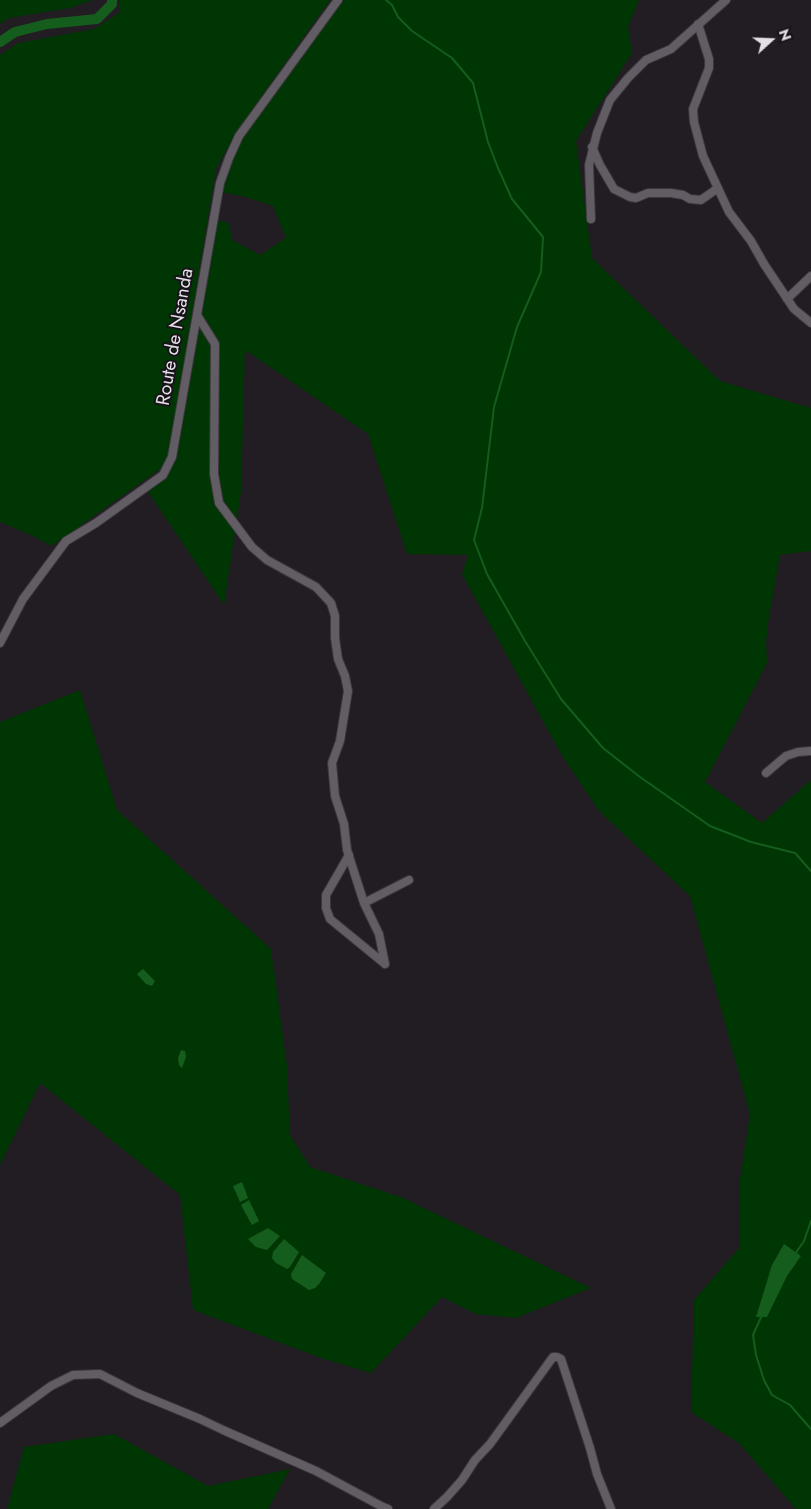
<!DOCTYPE html>
<style>
body{margin:0}
#map{position:relative;width:811px;height:1509px;overflow:hidden;background:#221c23;font-family:Jost,sans-serif}
canvas{display:block}
.north{position:absolute;left:746px;top:15px;width:50px;height:50px;-webkit-text-stroke:4px #18131a;paint-order:stroke;rotate:70deg;font-size:14px;font-weight:700;line-height:20px;text-align:center;color:#e4e0e5}
.north::after{content:'';display:block;margin:auto;width:18px;height:22px;background:#e4e0e5;clip-path:polygon(50% 0,100% 100%,50% 72%,0 100%)}
</style>
<div id="map">
<canvas width="811" height="1509"></canvas>
<div class="north">N</div>
</div>
<script>
const g = document.querySelector('canvas').getContext('2d');
g.lineJoin = 'round';
function fillPath(path, color) { g.fillStyle = color; g.fill(path, 'evenodd'); }
const toPath = rows => new Path2D(rows.map(r => 'M' + r).join(''));
function stroke(path, color, width, dash) { g.strokeStyle = color; g.lineWidth = width; g.lineCap = dash ? 'butt' : 'round'; g.setLineDash(dash || []); g.stroke(path); }
function write(font, color, halo, rows, align = 'center') {
  g.font = font + ' Jost,sans-serif'; g.lineWidth = 4; g.setLineDash([]); g.textBaseline = 'middle'; g.strokeStyle = halo; g.fillStyle = color; for (const [text, x, y, turn = 0] of rows) {
    g.save(); g.translate(x, y); g.rotate((+turn || 0) * Math.PI / 180); g.textAlign = isNaN(turn) ? turn : align; if (halo) g.strokeText(text, 0, 0); g.fillText(text, 0, 0); g.restore();
  }
}
const green = toPath([
 [0,0,93,0,70,8,9,18,0,24],
 [120,0,330,0,236,132,216,169,167,464,52,546,31,535,0,522,0,55,18,43,94,29,119,13],
 [340,0,639,0,628,26,632,53,576,141,592,258,720,381,811,408,811,551,780,555,769,617,766,642,767,663,705,782,762,823,811,780,811,1509,796,1509,739,1443,691,1412,694,1300,740,1247,740,1179,750,1114,690,896,599,811,561,754,462,574,468,555,407,554,368,434,245,350,241,492,224,605,146,489,176,457,215,220,229,223,232,240,260,255,286,238,273,206,246,197,221,192,240,137,280,87],
 [80,690,117,810,271,949,287,1066,290,1135,310,1167,403,1198,591,1288,516,1318,476,1314,442,1297,371,1373,321,1358,193,1310,180,1195,40,1083,0,1165,0,722],
 [114,1434,208,1486,290,1469,268,1509,7,1509,24,1447]
]);
const water = toPath([
 [143,969,155,981,152,986,146,984,137,974],
 [181,1050,185,1051,186,1057,182,1068,179,1065,178,1058],
 [242,1182,248,1198,240,1202,233,1186],
 [249,1200,259,1221,252,1225,241,1205],
 [268,1228,280,1236,267,1250,256,1247,248,1239],
 [284,1239,299,1252,290,1267,287,1269,276,1263,272,1258,273,1252],
 [784,1244,801,1256,787,1276,767,1317,756,1317,772,1265],
 [302,1255,326,1273,319,1284,315,1288,309,1290,292,1279,291,1274]
]);
const stream = toPath([
 [386,0,392,5,398,17,412,31,452,58,473,83,488,142,498,168,512,199,543,237,541,272,517,327,494,407,482,508,474,540,487,574,525,641,561,699,603,748,640,777,710,826,751,842,795,853,811,871],
 [795,1254,804,1241,811,1221],
 [762,1315,753,1335,756,1355,764,1380,772,1395,790,1405,811,1429]
]);
const river = toPath([
 [0,42,15,32,47,24,97,19,112,4,112,0]
]);
const minor = toPath([
 [698,24,709,59,709,68,693,109,694,122,703,156,729,212,751,241,764,264,794,309,811,323],
 [592,147,600,165,614,189,630,197,636,198,648,193,671,193,683,195,690,199,701,200,718,188],
 [591,219,589,165,597,133,610,100,628,78,646,60,671,49,726,0],
 [787,299,811,276],
 [197,315,215,344,214,474,219,503,252,547,267,560,316,587,331,603,335,616,335,638,338,659,345,676,348,691,340,741,332,763,335,796,344,824,347,850,364,903,379,934,385,964],
 [0,643,23,599,66,541,96,523,163,475,172,457,220,183,229,158,239,136,338,0],
 [766,773,786,756,798,752,811,751],
 [349,855,326,895,326,908,330,919,385,964],
 [364,903,409,880],
 [0,1423,51,1386,73,1375,100,1374,137,1393,200,1419,223,1430,316,1471,381,1506,388,1509],
 [434,1509,447,1497,462,1480,475,1460,490,1444,553,1357,557,1357,561,1359,590,1448,597,1474,611,1509]
]);
const streetNames = [
 ["Route de Nsanda",176,337,-80]
];
fillPath(green, '#003604');
fillPath(water, '#155d1c');
stroke(stream, '#155d1c', 2);
stroke(river, '#155d1c', 10);
stroke(minor, '#3b373c', 10);
stroke(minor, '#625c64', 8);
write('19px', '#e4e0e5', '#18131a', streetNames);
</script>
